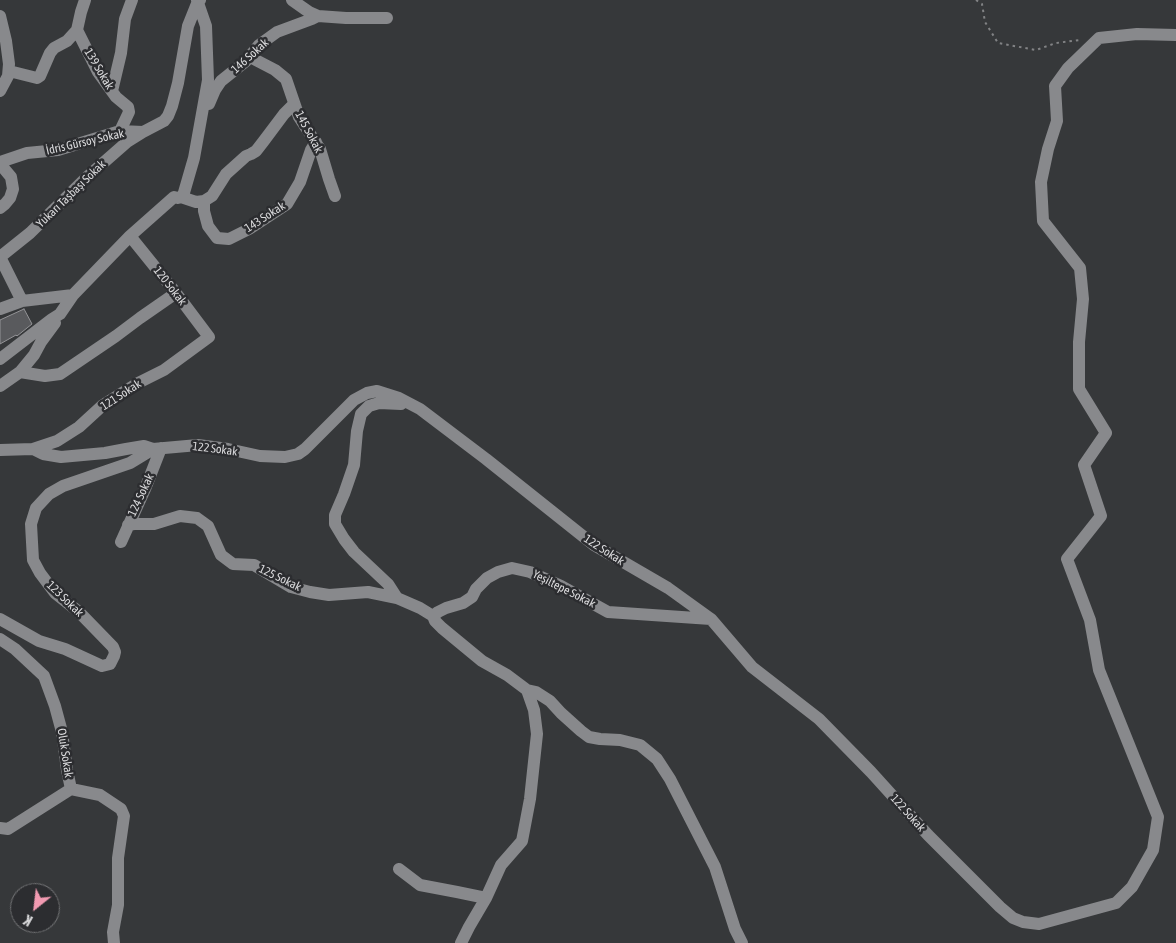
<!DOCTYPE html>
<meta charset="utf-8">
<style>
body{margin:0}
#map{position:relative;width:1176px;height:943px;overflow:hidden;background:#36383a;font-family:"Asap Condensed",sans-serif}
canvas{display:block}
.north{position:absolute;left:10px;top:883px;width:50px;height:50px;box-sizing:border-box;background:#2c2d30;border:1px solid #727375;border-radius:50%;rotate:209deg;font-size:14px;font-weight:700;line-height:20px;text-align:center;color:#dbdbdd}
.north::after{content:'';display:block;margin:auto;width:18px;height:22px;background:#f19ab1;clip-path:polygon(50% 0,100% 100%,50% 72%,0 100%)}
</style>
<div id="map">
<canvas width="1176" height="943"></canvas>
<div class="north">K</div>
</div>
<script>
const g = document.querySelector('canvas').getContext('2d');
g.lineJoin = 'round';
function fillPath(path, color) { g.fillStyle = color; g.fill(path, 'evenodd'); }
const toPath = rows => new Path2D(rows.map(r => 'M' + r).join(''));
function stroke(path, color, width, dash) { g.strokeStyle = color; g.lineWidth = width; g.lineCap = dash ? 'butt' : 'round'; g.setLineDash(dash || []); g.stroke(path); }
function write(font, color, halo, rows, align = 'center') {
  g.font = font + ' "Asap Condensed",sans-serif'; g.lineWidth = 5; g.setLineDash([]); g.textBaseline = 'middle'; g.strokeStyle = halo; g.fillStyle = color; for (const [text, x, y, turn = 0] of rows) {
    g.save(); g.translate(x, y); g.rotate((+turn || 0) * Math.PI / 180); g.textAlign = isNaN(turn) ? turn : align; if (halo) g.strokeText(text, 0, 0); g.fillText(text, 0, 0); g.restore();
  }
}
const building = toPath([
 [24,309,32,324,17,336,16,335,0,344,0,320,24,309]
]);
const path = toPath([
 [976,0,982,4,985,22,998,43,1036,50,1056,43,1080,40]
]);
const minor = toPath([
 [292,0,309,12,318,16],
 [0,16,6,41,9,64,8,76,0,91],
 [77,30,98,72,116,97,128,107,129,112,120,131],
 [250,57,275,70,286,79,299,117,320,149,329,179,335,196],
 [9,71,37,78,40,76,50,53,54,48,67,41,77,30,81,12,85,0],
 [112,91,121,53,125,19,132,0],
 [209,104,215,90,221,81,246,61,259,45,277,32,312,19,318,16,346,18,387,18],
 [0,162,27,153,58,150,120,131,143,132,164,121,168,116,172,106,178,83,188,26,198,1,200,0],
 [0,164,11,177,13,189,10,198,5,204,0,208],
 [181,197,196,202,204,201,212,196,226,174,246,156,251,154,256,151,263,142,284,114,294,104],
 [204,201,204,211,208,226,217,238,229,239,249,229,287,204,300,182,311,150,316,142],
 [0,257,30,233,86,178,127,142,143,132],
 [0,257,22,301],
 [0,309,22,301,73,295],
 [0,359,52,319,60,314,73,295,130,236,174,197,178,198,183,196,194,158,208,80,206,26,197,0],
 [20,372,45,376,60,374,116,336,140,318,176,293],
 [0,386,20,372,34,355,41,342,55,323],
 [33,449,57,441,79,427,103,405,138,383,164,370,209,337,176,293,130,236],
 [0,450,33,449,43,454,61,457,105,453,126,449,144,446,153,449,198,445,228,449,260,456,285,457,298,454,305,449,354,400,367,393,377,391,399,398,420,409,486,459,594,545,668,588,711,619,752,667,819,719,871,772,928,835,1000,907,1013,918,1023,922,1039,924,1116,903,1132,887,1153,850,1158,817,1099,670,1090,620,1067,559,1101,516,1084,465,1106,433,1079,389,1079,342,1083,299,1080,268,1043,221,1041,182,1048,149,1057,121,1055,86,1068,68,1099,38,1137,34,1176,35],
 [128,525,134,524,154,524,180,516,197,518,208,526,221,555,233,564,254,565,291,587,310,592,329,595,368,592,397,598,420,608,433,616],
 [121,542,145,489,161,448],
 [397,598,388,584,354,552,344,539,335,524,335,515,344,494,354,465,357,431,361,414,369,406,379,403,401,404],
 [433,616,435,621,442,628,482,661,507,675,527,690,536,692,550,701,561,713,581,731,589,737,600,739,620,740,640,745,657,759,670,779,715,867,735,929,742,943],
 [433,616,438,612,446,608,463,603,472,597,476,589,487,578,498,572,512,568,530,572,561,586,608,612,711,619],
 [0,619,39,641,65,649,102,666,110,664,114,656,115,652,113,647,79,612,55,593,40,573,33,560,31,524,36,508,49,494,63,486,130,463,153,449],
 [0,639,15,649,44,676,55,706,62,732,67,770,71,789,100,795,121,809,124,816,118,858,118,905,113,932,114,943],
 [0,828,8,829,71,789],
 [399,869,420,885,457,892,486,898],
 [461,943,469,927,486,898,501,865,522,841,530,799,537,734,534,710,527,690]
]);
const streetNames = [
 ["146 Sokak",250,56,-42],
 ["139 Sokak",99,69,59],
 ["145 Sokak",309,132,62],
 ["İdris Gürsoy Sokak",85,142,-13],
 ["Yukarı Taşbaşı Sokak",71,194,-44],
 ["143 Sokak",265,217,-33],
 ["120 Sokak",170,286,52],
 ["121 Sokak",121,395,-33],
 ["122 Sokak",215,449,7],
 ["124 Sokak",141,495,-65],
 ["122 Sokak",604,550,33],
 ["125 Sokak",280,578,26],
 ["Yeşiltepe Sokak",564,589,27],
 ["123 Sokak",65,599,44],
 ["Oluk Sokak",65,753,81],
 ["122 Sokak",908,813,48]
];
fillPath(building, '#595a5d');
stroke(building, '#949497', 1);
stroke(path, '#828385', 2, [2.5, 4]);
stroke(minor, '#88898c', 12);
write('12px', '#dbdbdd', '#2c2d30', streetNames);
</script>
